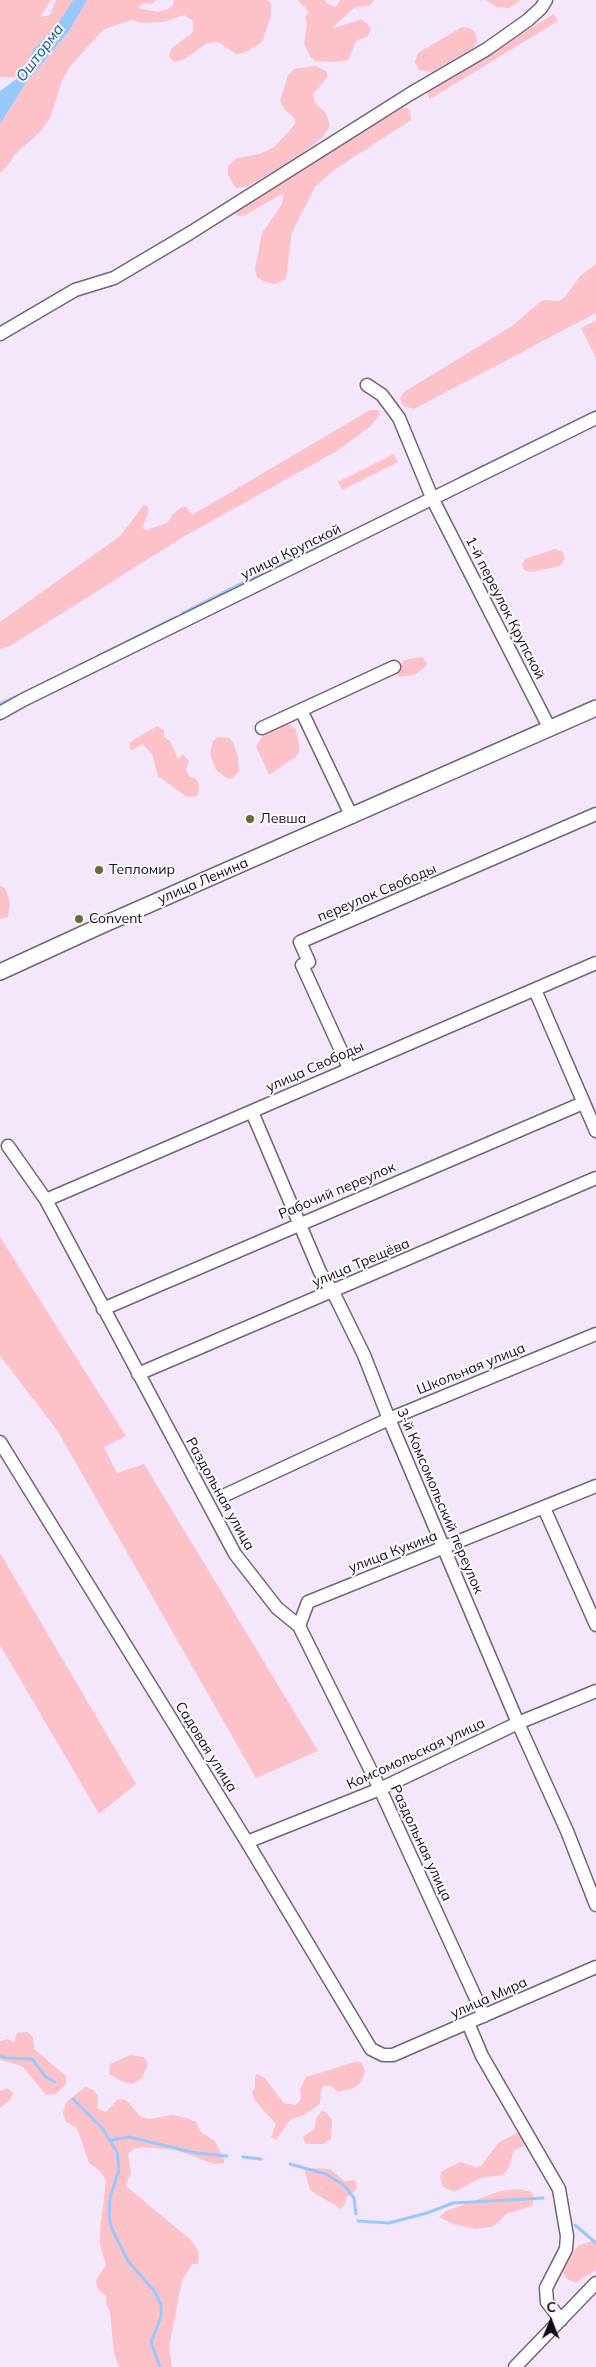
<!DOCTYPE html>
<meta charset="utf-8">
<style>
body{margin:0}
#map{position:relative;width:596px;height:2367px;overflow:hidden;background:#f4e7fc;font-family:Mulish,sans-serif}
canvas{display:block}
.north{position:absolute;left:526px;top:2297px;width:50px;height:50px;-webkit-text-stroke:4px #fbf8fe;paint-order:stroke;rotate:1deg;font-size:14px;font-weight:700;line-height:20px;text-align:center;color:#130e17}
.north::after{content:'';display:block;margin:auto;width:18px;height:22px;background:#130e17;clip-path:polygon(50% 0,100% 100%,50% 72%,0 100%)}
</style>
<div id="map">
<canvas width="596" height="2367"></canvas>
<div class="north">С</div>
</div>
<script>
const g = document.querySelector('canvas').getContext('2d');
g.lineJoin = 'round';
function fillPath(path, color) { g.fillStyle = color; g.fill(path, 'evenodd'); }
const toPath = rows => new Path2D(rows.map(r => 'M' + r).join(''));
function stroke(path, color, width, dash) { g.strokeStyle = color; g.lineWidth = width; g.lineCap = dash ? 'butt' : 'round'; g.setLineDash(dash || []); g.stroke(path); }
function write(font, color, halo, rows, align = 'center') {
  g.font = font + ' Mulish,sans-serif'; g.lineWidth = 4; g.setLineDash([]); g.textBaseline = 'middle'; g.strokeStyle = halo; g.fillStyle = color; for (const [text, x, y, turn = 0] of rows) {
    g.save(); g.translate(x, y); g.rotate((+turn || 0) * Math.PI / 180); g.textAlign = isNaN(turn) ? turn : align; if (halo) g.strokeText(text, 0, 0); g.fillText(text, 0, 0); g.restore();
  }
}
const green = toPath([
 [0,0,51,0,40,17,50,15,56,0,73,0,55,28,32,51,29,63,19,77,0,77],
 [87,0,157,0,151,4,143,3,138,8,158,12,168,9,173,5,174,0,267,0,271,3,271,16,262,42,245,53,236,54,218,42,207,43,185,59,175,62,169,57,171,49,193,32,193,21,184,15,163,22,140,23,132,20,104,29,72,64,62,80,50,118,39,133,14,155,9,164,0,173,0,124,26,83,70,30],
 [298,0,325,0,327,4,336,7,340,0,374,0,369,6,355,7,331,29,362,19,371,28,368,36,356,41,348,60,334,62,315,61,310,56,304,44,307,24,305,17,309,12],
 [486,0,521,0,509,8,497,7],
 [554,14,558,21,430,99,426,92],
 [462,27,470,28,476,34,477,41,473,48,432,72,419,70,415,62,418,53],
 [315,66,326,71,328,76,313,94,315,103,326,113,330,126,323,137,296,158,248,186,236,188,228,175,228,166,237,158,260,154,274,147,290,130,295,123,294,118,285,110,280,101,288,75,294,69],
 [402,108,407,108,410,111,411,119,408,122,334,170,315,187,292,232,286,279,275,284,265,282,257,277,255,269,262,233,282,204,284,193,245,215,238,216,235,213,237,209],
 [596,264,596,313,414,409,403,406,400,398,404,392,512,326,540,302,544,300,559,301,565,297,580,276],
 [596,320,596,358,581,328],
 [370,410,379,410,380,414,370,427,335,452,183,537,10,646,0,649,0,622,120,536,144,505,148,507,148,513,142,528,146,530,167,523,173,514,182,507,186,507,192,515],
 [394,454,398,462,342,490,338,482],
 [555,549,563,552,565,558,560,566,532,572,524,570,522,565,525,559],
 [422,657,427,663,424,668,414,675,399,677,397,672,404,660],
 [278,721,287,722,296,730,300,749,297,756,269,775,256,746,263,735],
 [157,726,164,730,164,737,170,741,178,759,183,754,189,762,186,770,189,776,196,779,199,784,198,796,187,797,158,776,152,754,142,744,133,750,130,749,130,742],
 [218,737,229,738,233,742,238,756,239,771,233,778,228,779,216,770,210,754,213,741],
 [0,886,5,888,10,902,8,917,0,919],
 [0,1237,126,1436,104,1447,117,1473,144,1464,318,1751,256,1778,57,1430,0,1356],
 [0,1553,136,1784,99,1814,0,1645],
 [27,2032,33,2037,34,2049,66,2076,66,2084,56,2094,46,2095,22,2066,0,2060,0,2041,8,2039,14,2042,17,2033],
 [130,2055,144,2057,148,2064,142,2078,133,2084,123,2082,109,2074,110,2064],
 [358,2061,363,2065,365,2072,361,2082,354,2088,338,2092,331,2086,323,2086,321,2090,320,2104,304,2115,290,2120,276,2140,271,2137,276,2124,255,2101,252,2092,255,2087,255,2076,257,2074,265,2078,284,2103,296,2105,301,2099,300,2089,306,2077],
 [85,2087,94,2090,98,2096,97,2108,106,2112,118,2099,126,2100,141,2117,149,2119,172,2115,187,2118,196,2122,201,2132,215,2141,224,2159,224,2163,214,2164,176,2150,142,2147,133,2149,128,2154,131,2172,126,2186,191,2240,199,2252,198,2264,192,2264,182,2281,169,2347,172,2367,119,2367,114,2353,110,2312,106,2303,107,2297,98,2289,96,2283,97,2278,106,2265,100,2245,100,2231,106,2180,99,2170,89,2163,77,2128,66,2122,63,2113,66,2102],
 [7,2088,13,2092,11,2099,0,2108,0,2091],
 [322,2111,326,2112,332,2120,331,2139,323,2144,305,2144,303,2137,314,2129,317,2117],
 [517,2133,522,2135,525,2143,522,2147,514,2150,509,2167,503,2175,481,2178,454,2192,442,2186,440,2176,442,2171,460,2162,475,2167,481,2166,499,2142],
 [308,2168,330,2169,344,2181,355,2180,357,2189,347,2197,344,2206,341,2209,310,2190,305,2172],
 [519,2189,531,2192,534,2198,532,2206,506,2214,499,2222,491,2227,475,2229,453,2224,439,2217,446,2211,500,2191],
 [596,2240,596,2270,575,2283,567,2279,563,2272,564,2263,579,2245]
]);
const water = toPath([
 [73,0,87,0,70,30,26,83,0,124,0,91,19,77,29,63,32,51,55,28]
]);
const stream = toPath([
 [461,477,596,411],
 [271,569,345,534],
 [183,613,262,573],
 [98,656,176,617],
 [77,667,92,659],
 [0,704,15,697],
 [0,2056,7,2058,32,2059,46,2077,55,2082],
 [73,2099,102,2128,117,2152,119,2169,110,2198,109,2217,112,2229,128,2261,155,2292,161,2305,161,2317,151,2342,160,2367],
 [111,2140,129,2137,196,2153,227,2156],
 [243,2157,261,2159],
 [290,2164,326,2174,344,2185,354,2198,356,2214],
 [358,2221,389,2223,427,2213,453,2203,543,2198],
 [575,2225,596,2243]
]);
const minor = toPath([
 [0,334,75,290,114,278,190,233,410,94,487,49,528,20,541,8,546,0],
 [367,385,382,395,399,418,433,500,550,729],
 [0,713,23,700,596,418],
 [262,728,301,710],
 [352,817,301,710,394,667],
 [535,990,596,1131],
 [349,1068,302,965,309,962,300,942,596,814],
 [252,1112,320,1272,333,1292,364,1355,389,1419,518,1723,567,1831,596,1905],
 [8,1146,46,1200,235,1554,277,1608,299,1626,380,1789,484,2016],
 [46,1200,596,963],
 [103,1309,583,1103],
 [138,1374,596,1178],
 [0,1442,247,1842,371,2049,383,2055,393,2055,596,1967],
 [223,1496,389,1419,596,1334],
 [544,1508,596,1625],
 [299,1626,308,1602,596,1486],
 [247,1842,380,1789,518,1723,596,1691],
 [468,2023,482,2056,559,2189,567,2236,566,2249,546,2288,547,2302,561,2320],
 [515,2367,596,2283]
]);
const tertiary = toPath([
 [0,972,98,927,596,708]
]);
const markers = [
 [250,819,5,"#6f6734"],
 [99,870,5,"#6f6734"],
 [79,919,5,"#6f6734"]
];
const streetNames = [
 ["улица Крупской",291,552,-26],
 ["1-й переулок Крупской",505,608,63],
 ["улица Ленина",203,881,-23],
 ["переулок Свободы",377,893,-23],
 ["улица Свободы",315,1067,-24],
 ["Рабочий переулок",337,1191,-23],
 ["улица Трещёва",361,1263,-23],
 ["Школьная улица",471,1369,-22],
 ["Раздольная улица",220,1494,61],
 ["3-й Комсомольский переулок",440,1501,67],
 ["улица Кукина",393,1552,-21],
 ["Садовая улица",206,1747,58],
 ["Комсомольская улица",416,1754,-25],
 ["Раздольная улица",421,1843,65],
 ["улица Мира",489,1998,-24]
];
const poiNames = [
 ["Левша",260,819],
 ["Тепломир",109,870],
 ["Convent",89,919]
];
const waterNames = [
 ["Ошторма",40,53,-53]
];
fillPath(green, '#fdc2c8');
fillPath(water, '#98c8fe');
stroke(stream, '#98c8fe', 3);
stroke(minor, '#72647c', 15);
stroke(tertiary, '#72647c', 18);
stroke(minor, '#fff', 12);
stroke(tertiary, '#fff', 15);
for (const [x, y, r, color] of markers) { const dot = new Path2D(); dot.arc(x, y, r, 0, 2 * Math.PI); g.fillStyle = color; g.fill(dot); stroke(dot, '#fbf8fe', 2); }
write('14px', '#130e17', '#fbf8fe', streetNames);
write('14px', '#130e17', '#fbf8fe', poiNames, 'left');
write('italic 15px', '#125594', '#fbf8fe', waterNames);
</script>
